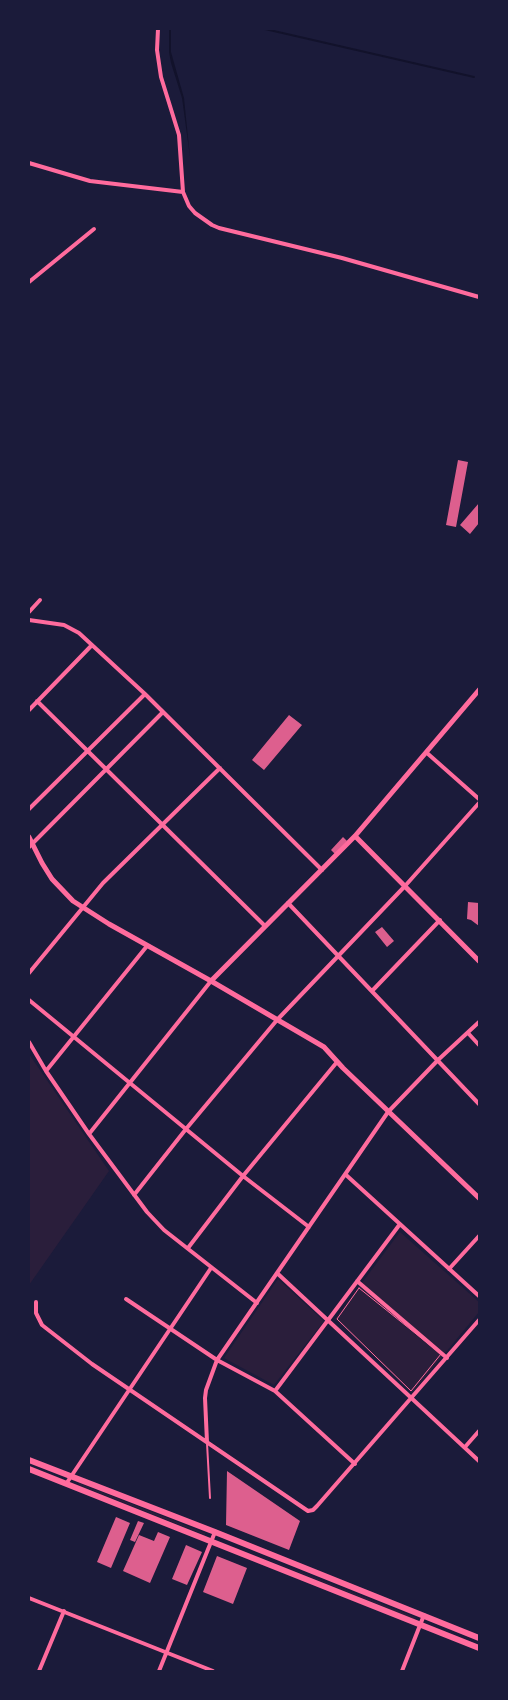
<!DOCTYPE html>
<style>
body{margin:0}
#map{position:relative;width:508px;height:1700px;overflow:hidden;background:#1b1b3a;font-family:"Crimson Pro",serif}
canvas{display:block}
.frame{position:absolute;inset:0;border:30px solid #1b1b3a;pointer-events:none}
</style>
<div id="map">
<canvas width="508" height="1700"></canvas>
<div class="frame"></div>
</div>
<script>
const g = document.querySelector('canvas').getContext('2d');
g.lineJoin = 'round';
function fillPath(path, color) { g.fillStyle = color; g.fill(path, 'evenodd'); }
const toPath = rows => new Path2D(rows.map(r => 'M' + r).join(''));
function stroke(path, color, width, dash) { g.strokeStyle = color; g.lineWidth = width; g.lineCap = dash ? 'butt' : 'round'; g.setLineDash(dash || []); g.stroke(path); }
const green = toPath([
 [29,1054,109,1171,29,1285],
 [400,1232,479,1302,479,1312,412,1393,335,1319],
 [278,1279,324,1321,274,1385,224,1358],
 [79,1483,205,1533,205,1535,79,1485],
 [232,1545,415,1617,416,1618,414,1619]
]);
const water = toPath([
 [169,29,171,29,171,52,184,98,190,157,182,98,171,63,169,52]
]);
const stream = toPath([
 [265,29,474,77]
]);
const building = toPath([
 [458,460,468,462,456,527,446,525],
 [479,503,479,523,470,534,460,525],
 [289,715,302,725,264,770,252,760],
 [343,837,347,841,335,854,331,850],
 [468,902,479,903,479,926,471,920,467,919],
 [382,927,394,941,387,947,375,932],
 [227,1471,300,1521,289,1550,226,1525],
 [116,1517,130,1523,111,1568,97,1562],
 [138,1521,144,1523,135,1542,130,1540],
 [158,1532,170,1537,150,1583,123,1571,139,1535,154,1541],
 [186,1545,202,1552,187,1585,172,1579],
 [217,1556,247,1568,233,1604,203,1592]
]);
const path = toPath([
 [359,1288,441,1354,411,1391,337,1319,359,1288]
]);
const service = toPath([
 [207,1443,210,1498]
]);
const minor = toPath([
 [158,29,157,50,161,77,179,135,183,192,189,206,195,213,212,225,219,228,342,258,479,297],
 [29,163,90,181,183,192],
 [29,282,94,229],
 [29,612,40,600],
 [29,620,64,625,79,633,145,694,322,870],
 [37,701,265,926],
 [29,710,92,645],
 [427,753,479,799],
 [29,809,145,694],
 [29,847,163,712],
 [288,903,479,1104],
 [29,973,103,883,220,768],
 [372,991,440,920],
 [29,1000,243,1176,309,1227],
 [468,1033,479,1045],
 [29,1042,46,1071,89,1134,147,1212,164,1230,257,1303],
 [46,1071,147,946],
 [89,1134,211,981],
 [345,1174,479,1296],
 [134,1195,186,1129,277,1020,405,886,479,803],
 [188,1248,243,1176,337,1062],
 [449,1269,479,1236],
 [277,1273,479,1461],
 [357,1281,447,1358],
 [126,1299,217,1360,275,1391,355,1464],
 [36,1302,36,1313,42,1325,92,1364,308,1511,313,1510,317,1506,479,1320],
 [275,1391,400,1224],
 [207,1442,205,1398,206,1390,217,1360,388,1112,438,1060,479,1022],
 [465,1447,479,1431],
 [66,1484,211,1268],
 [29,1598,213,1671],
 [39,1671,64,1611],
 [159,1671,215,1532],
 [402,1671,424,1615]
]);
const tertiary = toPath([
 [355,836,479,961],
 [29,837,42,863,52,879,73,901,109,924,211,981,324,1047,343,1068,479,1198],
 [211,981,355,836,479,690]
]);
const primary = toPath([
 [29,1460,215,1532,479,1638],
 [29,1469,479,1648]
]);
fillPath(green, '#2a1e3b');
fillPath(water, '#12122b');
stroke(stream, '#12122b', 2);
fillPath(building, '#dd5f8e');
stroke(path, '#ff6b9d', 1);
stroke(service, '#ff6b9d', 2);
stroke(minor, '#ff6b9d', 4);
stroke(tertiary, '#ff6b9d', 5);
stroke(primary, '#ff6b9d', 6);
</script>
